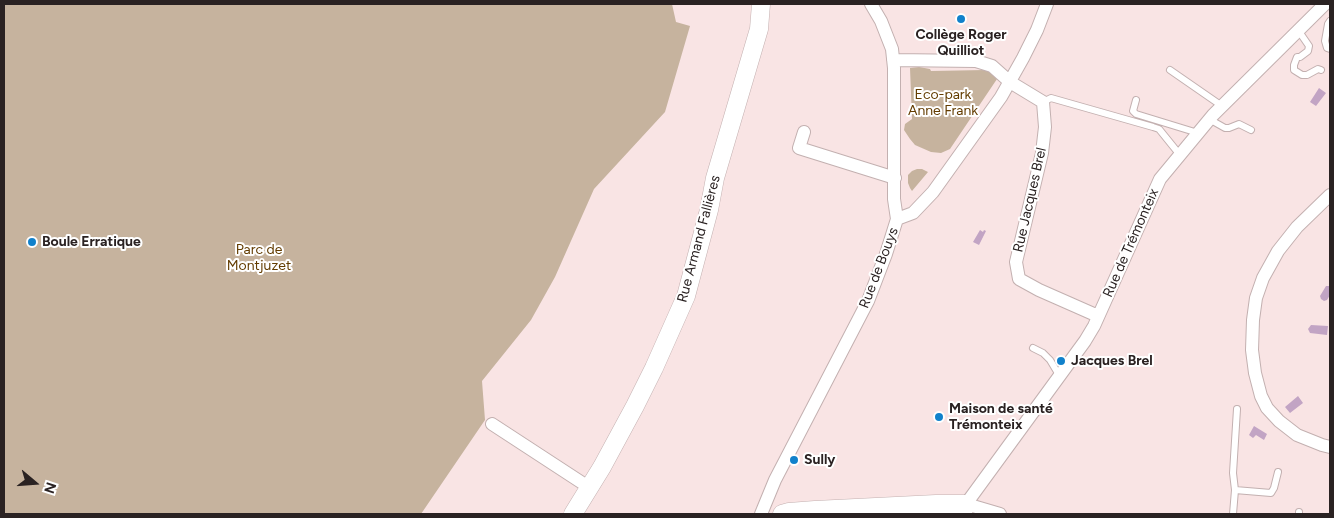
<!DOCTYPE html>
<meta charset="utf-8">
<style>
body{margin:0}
#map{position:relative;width:1334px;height:518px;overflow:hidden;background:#f9e4e4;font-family:Figtree,sans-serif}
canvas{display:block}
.frame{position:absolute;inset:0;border:5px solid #2a2222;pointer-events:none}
.north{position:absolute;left:10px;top:458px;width:50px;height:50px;-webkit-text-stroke:4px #fff;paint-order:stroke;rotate:108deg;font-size:14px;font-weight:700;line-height:20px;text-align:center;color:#2a2222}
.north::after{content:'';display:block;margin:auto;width:18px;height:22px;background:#2a2222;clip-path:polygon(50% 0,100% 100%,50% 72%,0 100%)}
</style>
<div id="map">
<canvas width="1334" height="518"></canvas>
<div class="frame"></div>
<div class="north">N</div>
</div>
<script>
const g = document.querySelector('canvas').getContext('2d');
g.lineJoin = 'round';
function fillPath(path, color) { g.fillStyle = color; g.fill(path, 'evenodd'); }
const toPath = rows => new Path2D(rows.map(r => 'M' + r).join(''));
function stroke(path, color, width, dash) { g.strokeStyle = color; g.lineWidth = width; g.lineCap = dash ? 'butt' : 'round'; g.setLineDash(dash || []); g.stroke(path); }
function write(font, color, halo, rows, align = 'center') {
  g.font = font + ' Figtree,sans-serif'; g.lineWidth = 4; g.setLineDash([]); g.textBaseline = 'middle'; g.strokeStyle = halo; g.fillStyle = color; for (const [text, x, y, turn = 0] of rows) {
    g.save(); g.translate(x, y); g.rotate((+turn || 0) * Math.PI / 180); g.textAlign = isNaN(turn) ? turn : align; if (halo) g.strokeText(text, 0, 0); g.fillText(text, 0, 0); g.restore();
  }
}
const green = toPath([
 [4,4,672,4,676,22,690,26,665,112,594,189,555,277,531,320,482,381,485,420,421,514,4,514],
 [919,67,930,69,931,71,985,70,993,74,997,79,950,149,941,153,931,152,915,145,910,139,904,130,905,124,912,119,910,68],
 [917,169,922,169,928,172,912,191,910,188,908,183,908,175,912,171]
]);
const water = toPath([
 [1319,88,1326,93,1316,106,1310,102],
 [980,230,983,232,984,230,986,231,979,245,973,242],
 [1326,286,1330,286,1330,295,1327,300,1324,301,1321,299,1320,296],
 [1311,325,1328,326,1327,335,1310,333,1308,329],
 [1298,396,1303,403,1290,413,1285,407],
 [1254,426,1267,434,1264,440,1256,435,1253,438,1249,435]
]);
const lane = toPath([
 [1330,21,1328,24,1325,41,1327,48,1330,49],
 [1298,30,1309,46,1308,51,1300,57,1297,57,1294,65,1294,70,1302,75,1307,75,1318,69,1321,70],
 [1170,70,1222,106],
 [1136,100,1133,111,1136,114,1198,133],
 [1043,102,1051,98,1153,127,1159,129,1180,155],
 [1209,119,1225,128,1229,128,1239,124,1251,130],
 [1033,348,1043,353,1050,360,1059,375],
 [1235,490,1271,493,1274,488,1278,472],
 [1299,512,1299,514],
 [1233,514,1235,490,1233,473,1237,409]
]);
const street = toPath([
 [893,60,976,61,992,66,1010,82,1043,102,1045,127,1042,153,1016,262,1019,279,1039,290,1098,316],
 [804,132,799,148,895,178],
 [1330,195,1297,227,1278,251,1263,278,1256,298,1253,320,1252,350,1255,373,1261,396,1267,408,1279,421,1297,435,1322,445,1330,447],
 [897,219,913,213,933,192,1001,97,1023,58,1037,30,1047,4],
 [492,424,590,488],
 [761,514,775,480,868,301,886,254,897,219,894,199,894,68,892,49,881,21,871,4],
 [1000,514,966,504,1085,341,1094,326,1160,179,1213,115,1325,4]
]);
const secondary = toPath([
 [573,514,602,467,635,406,654,368,686,296,709,210,715,178,759,29,761,4],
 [782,514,789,512,815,510,936,504,966,504,962,514]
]);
const markers = [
 [961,19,5,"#1181cb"],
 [32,242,5,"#1181cb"],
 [1061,361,5,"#1181cb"],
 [939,417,5,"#1181cb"],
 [794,460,5,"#1181cb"]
];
const poiNames = [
 ["Collège Roger",961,35,"center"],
 ["Quilliot",961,51,"center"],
 ["Boule Erratique",42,242],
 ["Jacques Brel",1071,361],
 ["Maison de santé",949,409],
 ["Trémonteix",949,425],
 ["Sully",804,460]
];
const parkNames = [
 ["Eco-park",943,95],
 ["Anne Frank",943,111],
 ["Parc de",259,250],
 ["Montjuzet",259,266]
];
const streetNames = [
 ["Rue Jacques Brel",1030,200,-77],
 ["Rue Armand Fallières",699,239,-75],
 ["Rue de Trémonteix",1131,243,-66],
 ["Rue de Bouys",879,268,-69]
];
fillPath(green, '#c6b39e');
fillPath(water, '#c2a4c4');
stroke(lane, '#c3b0b0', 8);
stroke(street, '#c3b0b0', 14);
stroke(secondary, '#c3b0b0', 19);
stroke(lane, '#fff', 6);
stroke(street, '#fff', 12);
stroke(secondary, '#fff', 18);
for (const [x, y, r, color] of markers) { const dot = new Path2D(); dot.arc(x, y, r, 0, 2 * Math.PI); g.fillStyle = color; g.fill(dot); stroke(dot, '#fff', 2); }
write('bold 14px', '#2a2222', '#fff', poiNames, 'left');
write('14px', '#633c00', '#fff', parkNames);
write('14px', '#2a2222', '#fff', streetNames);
</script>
